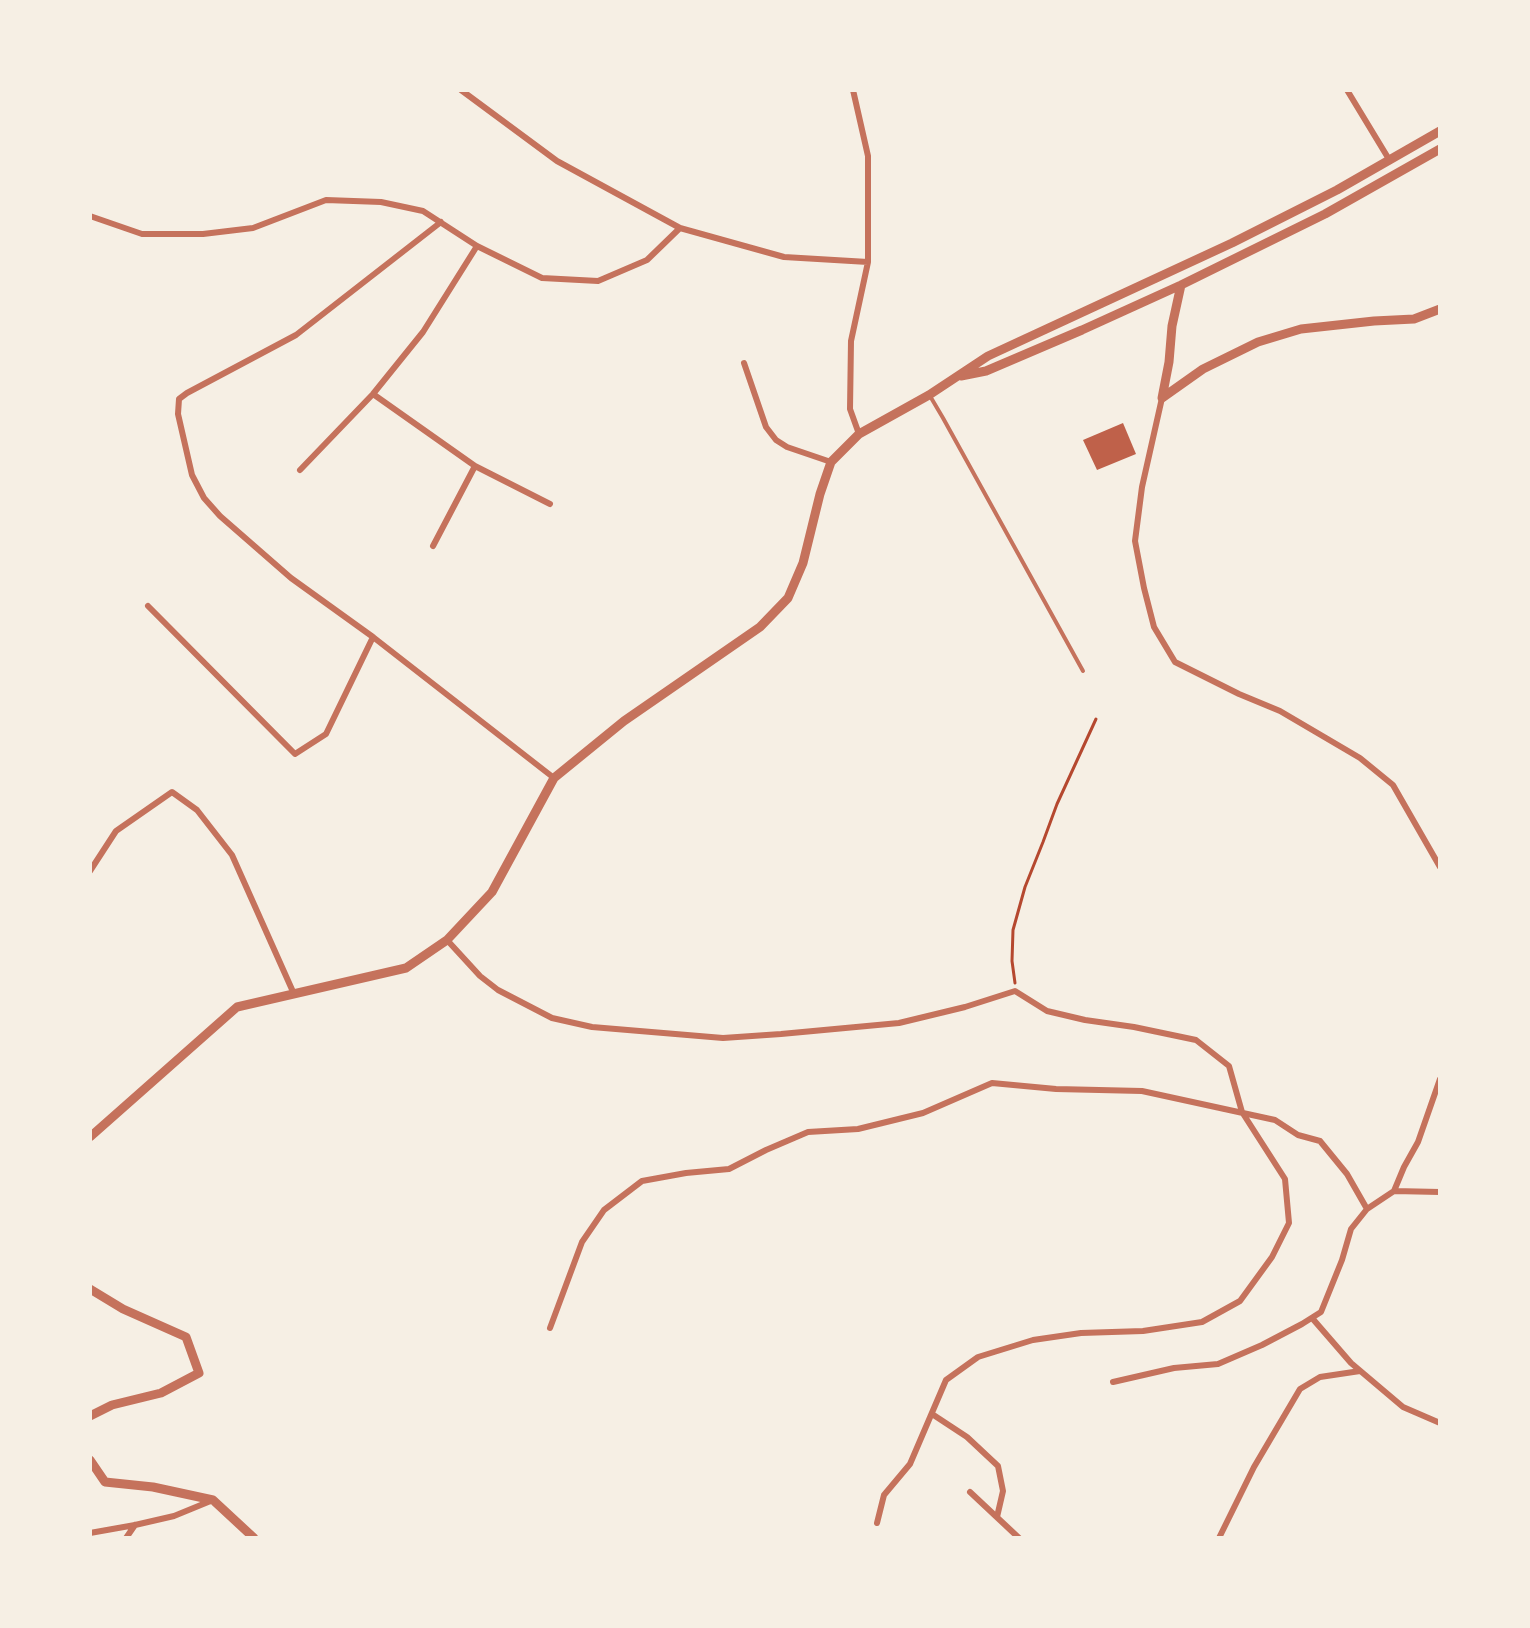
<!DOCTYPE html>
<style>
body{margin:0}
#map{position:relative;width:1530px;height:1628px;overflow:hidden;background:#f6efe4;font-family:"Space Grotesk",sans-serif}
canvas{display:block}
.frame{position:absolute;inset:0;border:92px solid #f6efe4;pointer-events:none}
</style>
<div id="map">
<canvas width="1530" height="1628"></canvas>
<div class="frame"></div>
</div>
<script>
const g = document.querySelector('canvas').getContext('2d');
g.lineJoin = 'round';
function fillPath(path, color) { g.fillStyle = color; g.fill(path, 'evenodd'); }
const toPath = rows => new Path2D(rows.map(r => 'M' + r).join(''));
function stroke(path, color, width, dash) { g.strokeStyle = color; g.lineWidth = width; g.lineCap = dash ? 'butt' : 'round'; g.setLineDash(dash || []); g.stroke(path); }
const building = toPath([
 [1123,423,1136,454,1097,470,1083,440]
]);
const path = toPath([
 [1015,983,1012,961,1013,930,1025,887,1043,842,1057,804,1096,719]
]);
const service = toPath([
 [930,396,943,418,1083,671]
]);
const minor = toPath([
 [461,90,557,161,680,228,784,257,868,262],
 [853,90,868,156,868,262,851,341,850,409,859,434],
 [1347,90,1390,161],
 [90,216,142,234,203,234,253,228,326,200,381,202,423,211,477,246,542,278,598,281,647,260,680,228],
 [441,222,296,335,187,393,179,399,178,414,192,475,204,498,220,516,291,578,373,637,554,778],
 [744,363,766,427,776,440,787,447,831,462],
 [373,394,475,466,550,504],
 [1162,398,1142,487,1135,541,1144,588,1154,627,1175,662,1239,694,1280,711,1360,758,1393,785,1440,867],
 [300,470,373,394,423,332,477,246],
 [433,546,475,466],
 [148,606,295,754,326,734,373,637],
 [90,871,116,831,172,792,197,810,232,855,294,994],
 [447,940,480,976,498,990,552,1018,592,1027,723,1038,781,1034,899,1023,965,1007,1015,991,1047,1011,1085,1020,1134,1027,1196,1040,1229,1066,1242,1112,1285,1179,1289,1223,1272,1257,1240,1301,1202,1322,1143,1331,1081,1333,1033,1340,978,1357,946,1380,910,1464,884,1495,877,1523],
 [1394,1191,1440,1192],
 [1312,1318,1351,1363,1403,1407,1440,1423],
 [550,1328,582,1242,604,1210,642,1181,686,1173,729,1169,766,1150,808,1132,858,1129,923,1113,992,1083,1056,1089,1142,1091,1275,1120,1298,1135,1320,1141,1347,1174,1367,1209],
 [1113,1382,1174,1368,1218,1364,1262,1345,1302,1324,1321,1312,1342,1260,1351,1229,1367,1209,1394,1191,1404,1167,1418,1142,1440,1079],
 [932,1414,967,1437,998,1466,1003,1491,997,1517],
 [970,1492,1019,1538],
 [90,1533,135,1525,174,1516,213,1500],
 [126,1538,135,1525],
 [1219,1538,1254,1467,1300,1389,1320,1377,1360,1371]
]);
const tertiary = toPath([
 [961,376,986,371,1082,330,1181,285,1325,214,1440,149],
 [1162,398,1203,369,1258,342,1301,329,1374,321,1414,319,1440,309],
 [1162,398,1169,362,1172,326,1181,285],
 [90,1137,237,1007,406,968,447,940,492,892,554,778,624,721,760,627,788,598,803,563,820,494,831,462,859,434,929,395,988,356,1232,243,1337,190,1440,131],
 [90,1289,123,1309,186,1337,199,1373,161,1393,112,1405,90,1416],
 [90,1460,105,1482,153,1487,213,1500,254,1538]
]);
fillPath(building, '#bf614a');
stroke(path, '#b5482f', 3);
stroke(service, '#c5725c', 4);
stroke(minor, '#c5725c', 6);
stroke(tertiary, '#c5725c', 9);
</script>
